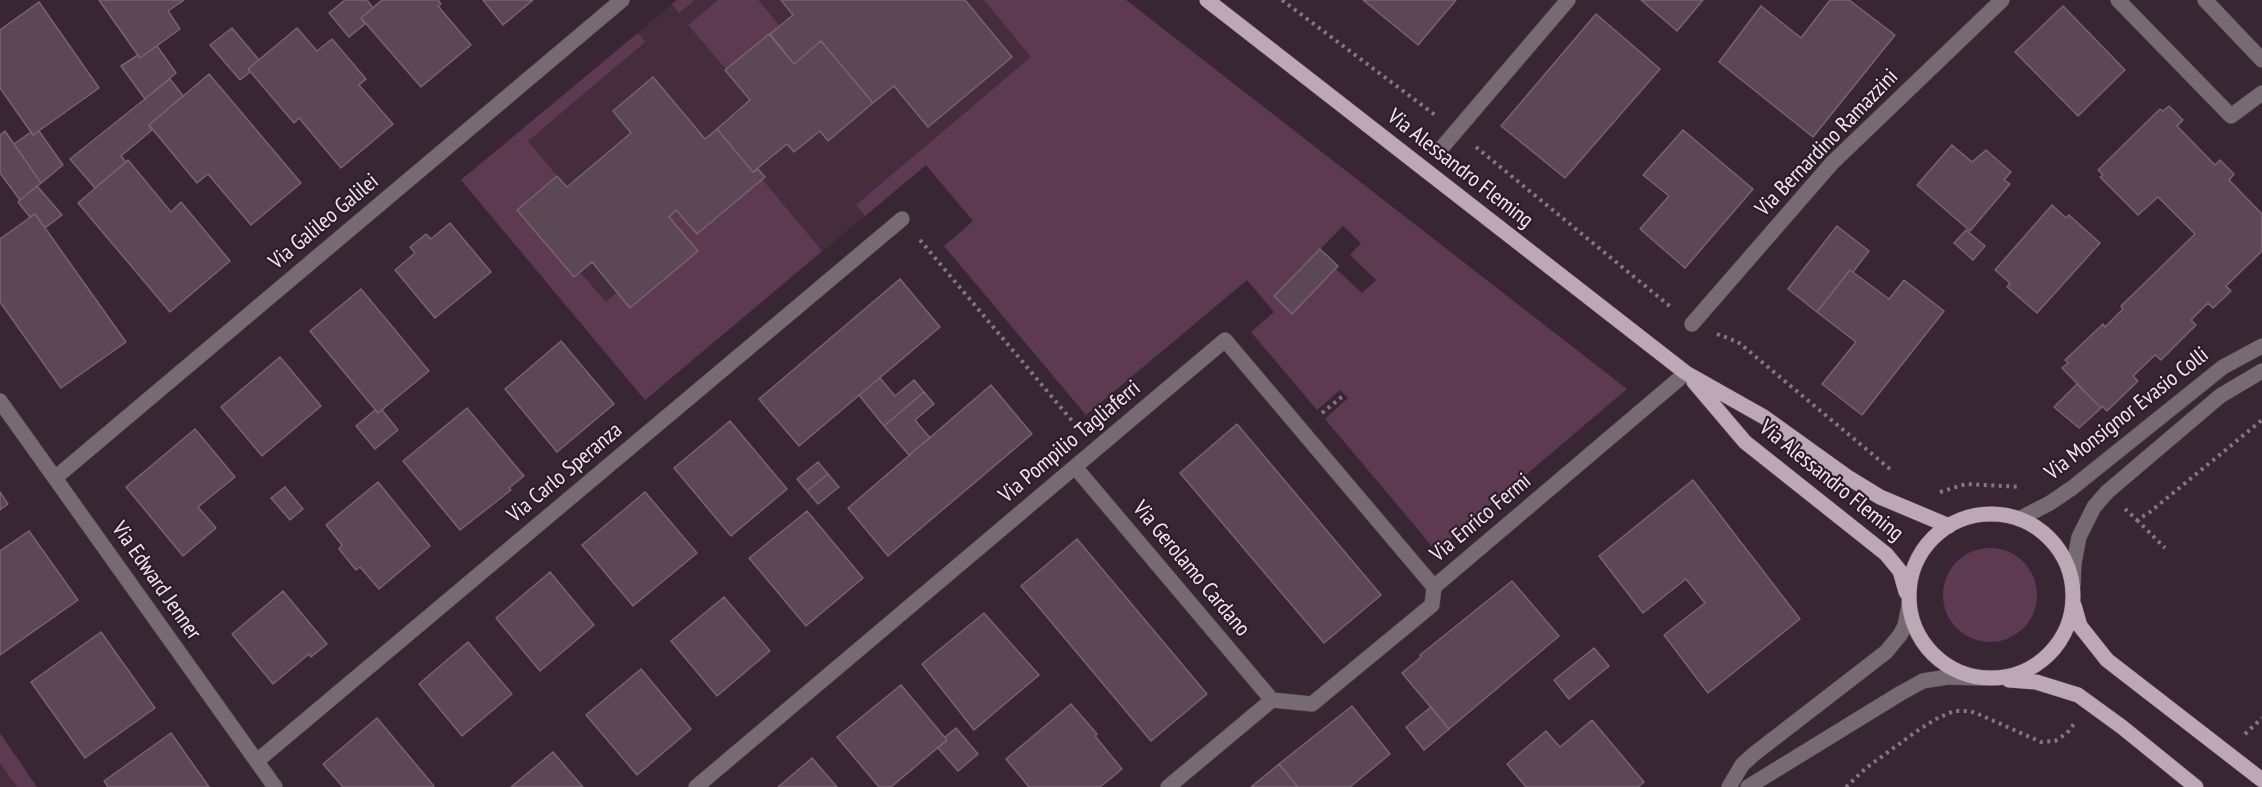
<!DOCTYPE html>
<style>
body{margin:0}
canvas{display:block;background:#382632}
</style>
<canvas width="2262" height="787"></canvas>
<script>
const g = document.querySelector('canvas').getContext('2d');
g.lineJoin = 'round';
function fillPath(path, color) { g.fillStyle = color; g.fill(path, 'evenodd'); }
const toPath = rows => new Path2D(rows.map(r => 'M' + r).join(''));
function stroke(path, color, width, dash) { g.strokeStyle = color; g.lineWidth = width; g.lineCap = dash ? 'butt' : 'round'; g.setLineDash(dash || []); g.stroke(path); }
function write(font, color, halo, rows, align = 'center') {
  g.font = font + ' "PT Sans Narrow",sans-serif'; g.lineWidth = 4.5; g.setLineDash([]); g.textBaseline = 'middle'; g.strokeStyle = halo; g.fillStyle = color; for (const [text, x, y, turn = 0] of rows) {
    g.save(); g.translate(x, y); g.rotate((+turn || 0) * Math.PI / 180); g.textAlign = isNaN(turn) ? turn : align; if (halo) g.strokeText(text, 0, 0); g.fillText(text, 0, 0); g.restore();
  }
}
const built = toPath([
 [677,0,1126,0,1183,44,926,165,645,400,461,180],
 [0,763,17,787,0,787]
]);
const green = toPath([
 [677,0,695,0,679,13,672,4],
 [718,0,758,0,780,26,726,69,688,25],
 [984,0,1126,0,1627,389,1436,551,1325,419,1348,398,1340,390,1317,410,1251,332,1274,312,1247,280,1086,415,944,246,973,221,926,165,865,216,856,205,1031,57],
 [1343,226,1361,243,1350,255,1376,280,1362,293,1336,269,1292,314,1274,296],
 [638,33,645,42,528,141,557,176,518,210,573,277,580,272,606,302,617,292,631,308,698,251,669,216,676,210,697,234,762,179,822,251,645,400,461,180],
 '1943 595a47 47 0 1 1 94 0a47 47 0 1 1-94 0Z',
 [0,733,37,787,17,787,0,763]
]);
const building = toPath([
 [99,0,184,0,168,11,180,29,140,58,99,0],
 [345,0,367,0,373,8,361,18,365,24,349,37,329,13,345,0],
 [382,0,438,0,441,4,438,6,471,45,421,87,361,18,382,0],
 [483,0,533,0,503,25,483,0],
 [781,0,965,0,1012,57,928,127,894,86,873,103,821,41,794,64,770,34,793,15,781,0],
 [1363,0,1456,0,1418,45,1363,0],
 [1641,0,1703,0,1677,31,1641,0],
 [1830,0,1849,0,1895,35,1813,137,1719,62,1761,6,1801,38,1830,0],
 [39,2,99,88,33,135,0,88,0,30,39,2],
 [2063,6,2125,70,2078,116,2015,52,2063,6],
 [1596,14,1660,69,1565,178,1501,126,1596,14],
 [232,28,259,60,248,69,250,72,240,80,210,45,232,28],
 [297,28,317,51,332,39,366,79,359,85,393,124,341,168,299,118,294,123,248,69,297,28],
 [769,34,794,64,821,41,873,103,828,141,820,131,794,152,787,144,753,172,717,129,750,100,725,70,769,34],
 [157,46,176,73,145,99,121,66,138,55,140,58,157,46],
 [209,74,301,183,251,225,208,174,197,183,149,125,209,74],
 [653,77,705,139,717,129,753,172,758,169,765,177,697,234,676,210,669,217,698,251,630,308,592,262,574,277,517,210,557,176,567,187,631,133,613,111,653,77],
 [170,79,183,96,149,125,152,130,121,156,126,162,95,188,70,159,170,79],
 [2169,106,2183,120,2177,126,2215,165,2220,160,2234,174,2229,180,2262,214,2262,251,2226,286,2231,291,2213,308,2208,303,2191,320,2196,325,2161,360,2155,355,2133,376,2138,381,2107,411,2102,406,2101,408,2062,368,2068,363,2065,360,2103,324,2105,327,2123,309,2121,306,2195,234,2158,197,2138,215,2100,177,2103,175,2098,170,2160,109,2163,111,2169,106],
 [1683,130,1753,189,1685,268,1640,229,1669,196,1643,175,1683,130],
 [5,131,41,183,20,200,0,173,0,135,5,131],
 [39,131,63,165,41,183,14,144,31,132,33,135,39,131],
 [1952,145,1972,162,1986,150,2011,172,2004,180,2010,184,1970,231,1917,185,1952,145],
 [128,160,171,212,181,202,230,261,170,312,78,203,128,160],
 [37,186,62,215,45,228,35,214,30,217,18,202,37,186],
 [2052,205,2066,218,2069,215,2100,243,2037,313,2007,287,2010,283,1995,270,2052,205],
 [35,214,126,342,61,388,0,302,0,239,35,214],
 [450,223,491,272,435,318,395,270,415,253,410,247,426,234,431,239,450,223],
 [1837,226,1869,251,1853,272,1850,270,1817,312,1788,289,1837,226],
 [1966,230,1985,246,1973,260,1954,243,1966,230],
 [1320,249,1338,266,1292,314,1274,296,1320,249],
 [1850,270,1889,299,1904,280,1944,311,1862,415,1822,384,1856,342,1817,312,1850,270],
 [900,279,940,327,799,446,759,399,900,279],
 [361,289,429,371,378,413,310,331,361,289],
 [561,341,614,404,557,452,505,389,561,341],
 [280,357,321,406,262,456,221,407,280,357],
 [880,378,895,396,914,380,924,392,884,426,859,395,880,378],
 [2077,384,2101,408,2079,428,2054,407,2077,384],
 [991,385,1032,434,888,556,848,508,991,385],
 [924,392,934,404,915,420,930,438,909,455,884,426,924,392],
 [467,408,524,476,509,488,511,490,460,530,403,461,467,408],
 [375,410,378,413,382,410,398,430,375,449,356,426,375,410],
 [730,421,787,489,731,536,674,468,730,421],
 [1237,424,1381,595,1324,643,1180,473,1237,424],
 [195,429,235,477,198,507,216,528,183,556,126,487,195,429],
 [818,462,828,474,807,491,797,479,818,462],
 [828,474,839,487,818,504,807,491,828,474],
 [1693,480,1800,619,1708,693,1664,635,1705,603,1686,579,1643,613,1599,556,1693,480],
 [378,482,430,546,379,589,360,567,356,570,339,549,342,545,326,525,378,482],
 [285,487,303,509,290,520,271,498,285,487],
 [0,492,8,504,0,510,0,492],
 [645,492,697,553,633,606,582,545,645,492],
 [807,511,863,578,806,626,749,558,807,511],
 [29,531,78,600,0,655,0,551,29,531],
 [1077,539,1207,694,1151,741,1021,586,1077,539],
 [550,572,594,625,540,671,496,618,550,572],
 [1512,581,1559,636,1449,729,1402,673,1421,657,1420,655,1512,581],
 [283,591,327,644,311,657,309,654,273,684,232,634,283,591],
 [724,597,770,651,717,696,671,641,724,597],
 [984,613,1039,675,974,730,922,664,984,613],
 [101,632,155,708,85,758,31,682,101,632],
 [468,642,512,694,462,736,419,684,468,642],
 [1594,648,1609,666,1569,699,1554,680,1594,648],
 [641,669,691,729,637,775,586,715,641,669],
 [901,685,947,740,891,787,879,787,837,737,901,685],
 [1071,704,1097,734,1095,736,1122,769,1100,787,1029,787,1006,759,1071,704],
 [1352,706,1390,754,1350,787,1298,787,1279,764,1352,706],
 [1431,707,1449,729,1424,750,1406,727,1431,707],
 [377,718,434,786,433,787,343,787,323,764,377,718],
 [1592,720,1644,782,1638,787,1526,787,1507,764,1546,731,1560,747,1592,720],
 [956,728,978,754,958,771,938,748,947,740,945,737,956,728],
 [171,733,209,787,108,787,104,781,171,733],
 [553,752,583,787,511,787,553,752],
 [812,758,837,787,778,787,812,758],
 [1279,764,1298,787,1251,787,1279,764]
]);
const path = toPath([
 [1282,0,1435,115],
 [1476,147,1672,308],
 [920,240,1079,429],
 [1717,334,1738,342,1890,469],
 [1322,413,1344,395],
 [1940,492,1966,484,2021,487],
 [2125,509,2137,520,2150,512,2262,420],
 [2137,520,2165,548],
 [2245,734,2262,718],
 [1846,787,1866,768,1917,731,1936,719,1954,711,1969,711,1976,713,2041,742,2055,741,2067,733,2074,724]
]);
const minor = toPath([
 [2118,0,2231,116,2262,93],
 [2205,0,2262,60],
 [1439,151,1568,0],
 [1692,324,1832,163,2002,0],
 [0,401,275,787],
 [1075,467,1272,700],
 [55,478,622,0],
 [2019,519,2050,503,2072,488,2223,367,2262,346],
 [2073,585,2074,563,2079,537,2094,507,2107,492,2220,396,2262,371],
 [257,761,902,219],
 [696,787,1225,340,1434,587],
 [1168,787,1272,700,1312,704,1432,605,1434,587,1686,373],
 [1729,787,1742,765,1754,754,1886,652,1900,635,1905,626,1909,605],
 [1748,787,1901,693,1923,681,1948,677,1980,678]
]);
const major = toPath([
 [1207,0,1686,373,1764,417,1849,478,1880,497,1949,526],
 [1694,382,1745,442,1886,554,1900,571,1906,592],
 '1909 596a82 82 0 1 1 164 0a82 82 0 1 1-164 0Z',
 [2074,605,2080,626,2107,660,2262,780],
 [2009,680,2036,682,2078,695,2122,727,2196,787]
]);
const streetNames = [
 ["Via Bernardino Ramazzini",1827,143,-46],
 ["Via Alessandro Fleming",1460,169,38],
 ["Via Galileo Galilei",324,222,-40],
 ["Via Monsignor Evasio Colli",2127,414,-38],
 ["Via Pompilio Tagliaferri",1070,442,-40],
 ["Via Carlo Speranza",565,473,-40],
 ["Via Alessandro Fleming",1831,481,39],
 ["Via Enrico Fermi",1481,518,-40],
 ["Via Gerolamo Cardano",1191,569,50],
 ["Via Edward Jenner",156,581,55]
];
fillPath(built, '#452d3c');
fillPath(green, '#5d3a51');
fillPath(building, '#5c4854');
stroke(building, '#786370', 1.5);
stroke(minor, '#52414c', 16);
stroke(major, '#52414c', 16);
stroke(path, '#857680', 4, [3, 4.5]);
stroke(minor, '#756b71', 15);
stroke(major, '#bda9b5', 15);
write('22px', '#f4e8ef', '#2e1c28', streetNames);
</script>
